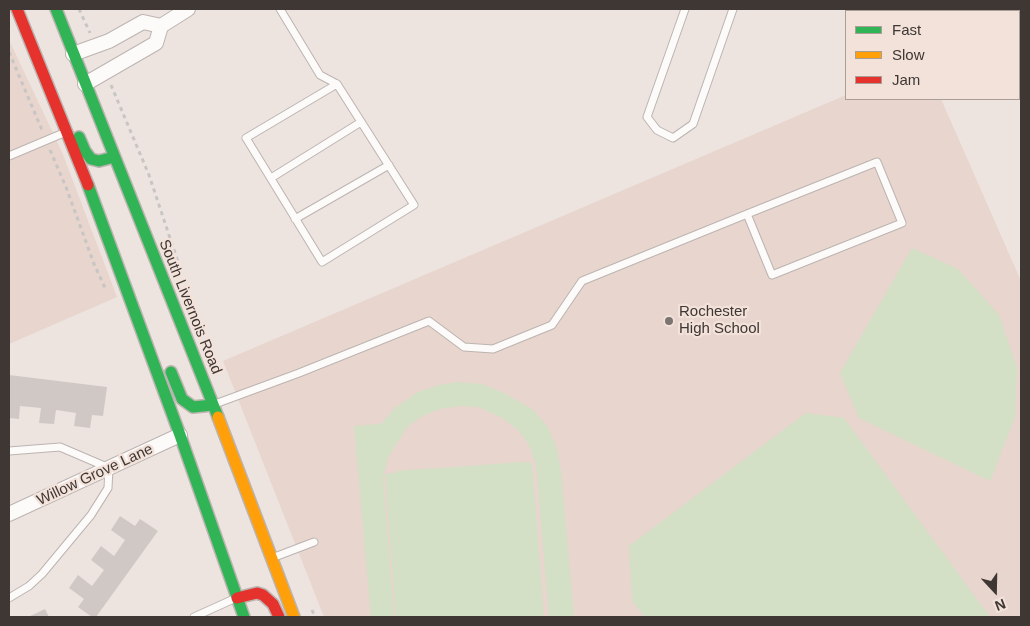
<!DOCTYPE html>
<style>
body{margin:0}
#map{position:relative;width:1030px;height:626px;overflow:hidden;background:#ede4e0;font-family:Helvetica,sans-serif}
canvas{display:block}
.frame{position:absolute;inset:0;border:10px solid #3e3734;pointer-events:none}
.legend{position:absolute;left:845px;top:10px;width:175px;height:90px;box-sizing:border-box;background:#f3e2da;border:1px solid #ab9e98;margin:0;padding:6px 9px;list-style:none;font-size:15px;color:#3e3734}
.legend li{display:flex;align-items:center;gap:10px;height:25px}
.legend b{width:25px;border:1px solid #ab9e98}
.north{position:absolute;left:970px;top:566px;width:50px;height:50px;-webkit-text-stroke:4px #f3e2da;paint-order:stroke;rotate:159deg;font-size:14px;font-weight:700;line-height:20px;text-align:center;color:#3e3734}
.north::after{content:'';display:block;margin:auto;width:18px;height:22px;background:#3e3734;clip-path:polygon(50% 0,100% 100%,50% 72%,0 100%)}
</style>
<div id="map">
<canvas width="1030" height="626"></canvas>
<div class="frame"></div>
<ul class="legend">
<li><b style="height:6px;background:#30b455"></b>Fast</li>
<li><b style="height:6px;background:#ff9f0a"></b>Slow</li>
<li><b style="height:6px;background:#e5322d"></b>Jam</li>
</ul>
<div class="north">N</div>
</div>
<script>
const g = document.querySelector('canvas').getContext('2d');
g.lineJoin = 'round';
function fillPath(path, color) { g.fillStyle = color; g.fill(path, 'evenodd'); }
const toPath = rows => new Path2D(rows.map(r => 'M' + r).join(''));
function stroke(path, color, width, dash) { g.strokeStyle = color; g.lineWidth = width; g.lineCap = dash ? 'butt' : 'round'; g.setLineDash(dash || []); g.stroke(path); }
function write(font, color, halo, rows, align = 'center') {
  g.font = font + ' Helvetica,sans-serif'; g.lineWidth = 4.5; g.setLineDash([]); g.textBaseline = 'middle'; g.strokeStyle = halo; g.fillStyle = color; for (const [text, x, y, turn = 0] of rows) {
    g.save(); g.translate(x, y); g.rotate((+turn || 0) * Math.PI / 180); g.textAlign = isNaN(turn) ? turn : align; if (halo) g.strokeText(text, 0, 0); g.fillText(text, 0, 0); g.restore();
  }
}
const built = toPath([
 [9,40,62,152,117,297,9,344],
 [846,95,846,99,941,99,1021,281,1021,617,324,617,223,361]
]);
const green = toPath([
 [912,248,958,269,999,315,1017,368,1015,417,990,481,859,418,840,373],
 [457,382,482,384,504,393,532,409,548,427,557,449,561,471,574,617,549,617,536,464,528,443,518,430,501,417,478,407,460,406,440,409,422,416,407,427,388,457,383,477,394,617,371,617,354,426,381,424,396,407,418,392,439,385],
 [806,413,844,418,990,617,645,617,632,601,629,546],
 [523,462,532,463,544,617,396,617,385,474,396,473,396,471]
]);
const building = toPath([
 [9,375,107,387,103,416,92,415,90,428,74,426,76,413,56,410,54,424,39,423,41,408,20,406,19,419,9,418],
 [120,516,135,526,140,519,158,531,96,617,92,617,78,607,84,599,69,588,78,575,92,586,104,570,91,560,101,546,114,556,125,540,111,530],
 [45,609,49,617,28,617]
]);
const path = toPath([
 [79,9,90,33],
 [9,52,42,130],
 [111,85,149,175,181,271],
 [50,150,66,187,94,264,106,290],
 [312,610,315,617]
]);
const lane = toPath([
 [280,9,320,75,337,84,414,205,322,262,246,138,337,84],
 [685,9,647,117,657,130,673,138,693,124,733,9],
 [9,156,66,132],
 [271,178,361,122],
 [295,219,389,165],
 [215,404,299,373,429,321,464,347,493,349,552,325,582,281,747,214,877,162,902,223,772,275,747,214],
 [9,451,60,447,109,468,108,488,91,515,42,574,29,586,9,598],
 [272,558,314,542],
 [194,617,236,598]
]);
const street = toPath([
 [73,54,109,41,143,22,161,26],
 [85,84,156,43,161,26,188,9],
 [9,514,180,435]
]);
const fast = toPath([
 [56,9,218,417],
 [79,137,85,151,91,159,99,161,114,157],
 [88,185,180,435,244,617],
 [171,372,182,399,193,407,213,405]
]);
const slow = toPath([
 [218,417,294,617]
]);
const jam = toPath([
 [17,9,88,185],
 [237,598,257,593,263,595,273,604,279,617]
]);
const markers = [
 [669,321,5,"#7b7470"]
];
const streetNames = [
 ["South Livernois Road",190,307,68],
 ["Willow Grove Lane",95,475,-25]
];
const poiNames = [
 ["Rochester",679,312],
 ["High School",679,329]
];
fillPath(built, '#e7d5ce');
fillPath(green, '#d3e0c5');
fillPath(building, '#cfc8c4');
stroke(lane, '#bcb4b1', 9);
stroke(street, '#bcb4b1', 16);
stroke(fast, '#bcb4b1', 14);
stroke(slow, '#bcb4b1', 14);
stroke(jam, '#bcb4b1', 14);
stroke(path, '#c8c6c4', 3, [4, 4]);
stroke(lane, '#fcfbfa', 7);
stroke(street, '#fcfbfa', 14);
stroke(fast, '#30b455', 11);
stroke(slow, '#ff9f0a', 11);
stroke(jam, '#e5322d', 11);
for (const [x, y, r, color] of markers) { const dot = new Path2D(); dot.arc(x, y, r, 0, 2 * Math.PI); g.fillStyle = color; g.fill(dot); stroke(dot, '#f3e2da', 2); }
write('15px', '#3e3734', '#f3e2da', streetNames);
write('15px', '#3e3734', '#f3e2da', poiNames, 'left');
</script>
